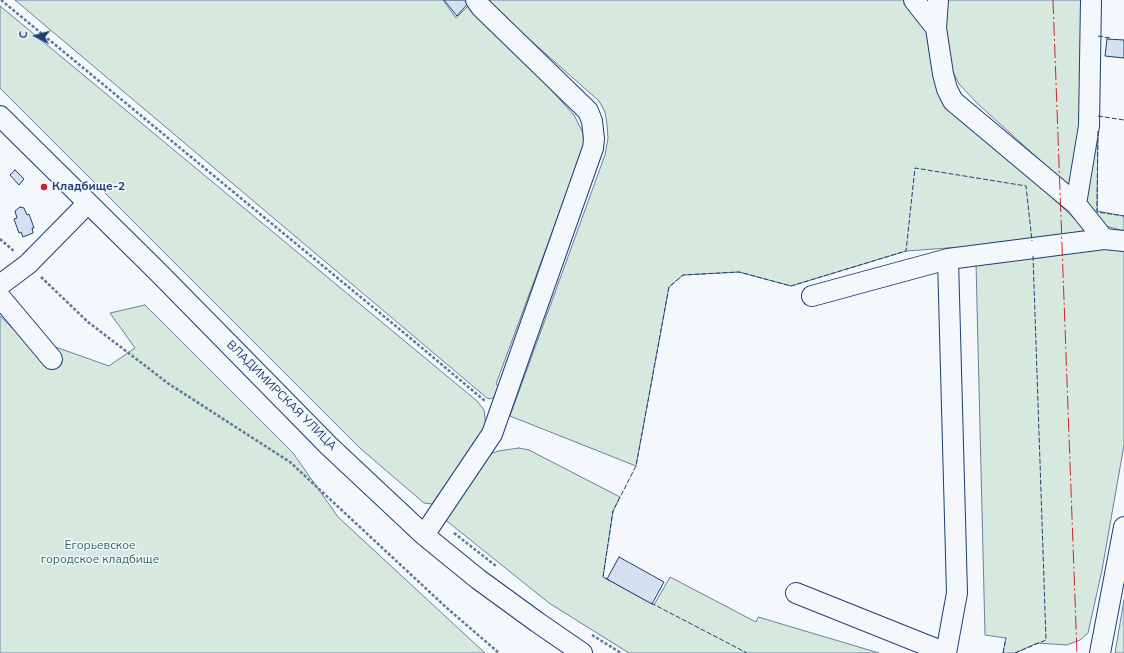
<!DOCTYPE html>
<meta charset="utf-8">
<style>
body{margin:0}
#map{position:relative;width:1124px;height:653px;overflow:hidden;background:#f4f7fb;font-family:"Nunito Sans",sans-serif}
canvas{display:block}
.north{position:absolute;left:16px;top:16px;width:40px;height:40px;-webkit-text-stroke:3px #f4f7fb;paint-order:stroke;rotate:276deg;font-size:11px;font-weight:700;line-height:16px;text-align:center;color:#1d3f73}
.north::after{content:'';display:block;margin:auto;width:14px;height:18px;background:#1d3f73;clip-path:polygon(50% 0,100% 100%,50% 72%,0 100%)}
</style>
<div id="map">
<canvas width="1124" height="653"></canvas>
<div class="north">С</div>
</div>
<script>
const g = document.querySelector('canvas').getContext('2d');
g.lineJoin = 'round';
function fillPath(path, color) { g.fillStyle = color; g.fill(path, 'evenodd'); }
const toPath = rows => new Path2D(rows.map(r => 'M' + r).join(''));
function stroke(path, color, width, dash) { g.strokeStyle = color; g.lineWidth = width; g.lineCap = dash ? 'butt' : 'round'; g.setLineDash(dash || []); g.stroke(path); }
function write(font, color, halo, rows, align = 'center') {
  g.font = font + ' "Nunito Sans",sans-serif'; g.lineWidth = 3; g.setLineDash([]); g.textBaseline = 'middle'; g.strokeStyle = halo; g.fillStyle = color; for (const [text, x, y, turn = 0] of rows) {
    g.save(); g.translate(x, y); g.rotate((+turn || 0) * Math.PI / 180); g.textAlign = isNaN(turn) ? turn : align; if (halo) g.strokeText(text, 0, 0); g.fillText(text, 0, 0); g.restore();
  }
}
const green = toPath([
 [15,0,443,0,456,18,471,3,574,115,583,133,584,146,496,384,499,386,495,397,490,399,487,398,15,0],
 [485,0,930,0,928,35,931,61,937,88,1081,225,1084,231,1083,235,1032,242,906,251,791,286,739,272,683,275,669,287,636,466,510,416,605,155,608,138,607,124,605,112,599,101,485,0],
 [946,0,1081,0,1084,99,1073,190,978,104,959,84,953,72,946,41,946,0],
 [0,6,477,401,484,410,486,427,432,504,424,503,361,449,0,88,0,6],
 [1098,116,1097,211,1124,216,1124,231,1106,226,1093,216,1086,199,1098,116],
 [1124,249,1124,445,1102,570,1088,633,1080,640,1067,645,1037,643,1015,653,1003,653,1006,638,985,635,976,263,1086,250,1124,249],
 [145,305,293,453,338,517,485,653,0,653,0,316,19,334,109,366,135,348,110,313,145,305],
 [519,448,529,450,620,497,613,511,603,577,654,605,670,577,756,622,758,617,879,653,629,653,549,603,443,518,488,455,498,451,519,448],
 [1124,600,1124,653,1115,653,1124,600]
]);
const building = toPath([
 [444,0,468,0,469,2,457,16,444,0],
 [1107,39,1124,40,1124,58,1105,56,1107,39],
 [15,170,24,179,19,185,10,175,15,170],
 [20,207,24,208,27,215,29,214,34,228,32,228,33,233,23,237,21,232,19,233,14,219,17,218,15,211,20,207],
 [619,557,664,582,652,604,607,579,619,557]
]);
const path = toPath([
 [1,0,409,337,485,401],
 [0,239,15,252],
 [41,277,88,322,169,384,290,462,448,609,499,653],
 [454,533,496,566],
 [592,635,621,653]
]);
const minor = toPath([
 [914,0,936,28],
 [938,0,936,28,943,74,947,89,953,101,1076,204],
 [1091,0,1089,126,1076,204,1104,239],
 [0,116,159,273,329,446,424,535,478,579,537,622,582,653],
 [0,285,28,264,88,203],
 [812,296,948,259,1104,239,1124,241],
 [0,297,52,359],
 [424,535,492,434,593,148,594,139,592,121,588,111,481,7,476,0],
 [796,593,946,653],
 [946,653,957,593,948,259],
 [1100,653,1124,527]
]);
const fence = toPath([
 [1098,36,1110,38],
 [1098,116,1124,120],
 [1098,131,1097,212,1124,216],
 [609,580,603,577,613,511,636,466,669,287,683,275,739,272,791,286,906,251,915,168,1026,186,1032,241],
 [651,603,747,653],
 [1003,653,1006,638],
 [1015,653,1046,640,1033,255]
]);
const power = toPath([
 [1053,0,1077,653]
]);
const markers = [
 [44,187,4,"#c62828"]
];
const poiNames = [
 ["Кладбище-2",52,187]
];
const streetNames = [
 ["ВЛАДИМИРСКАЯ УЛИЦА",281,396,45]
];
const parkNames = [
 ["Егорьевское",100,546],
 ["городское кладбище",100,560]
];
fillPath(green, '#d7e8df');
stroke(green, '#687fa3', 1);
fillPath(building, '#d5e0f0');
stroke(building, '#1d3f73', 1);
stroke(minor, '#1d3f73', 22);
stroke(path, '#5e769c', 2.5, [3, 2]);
stroke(minor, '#f4f7fb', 20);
stroke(fence, '#1d3f73', 1, [5, 2]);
stroke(power, '#c62828', 1, [14, 3, 2, 3]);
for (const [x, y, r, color] of markers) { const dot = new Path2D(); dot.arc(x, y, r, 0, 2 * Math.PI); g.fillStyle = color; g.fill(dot); stroke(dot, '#f4f7fb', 1.5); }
write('bold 12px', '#1d3f73', '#f4f7fb', poiNames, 'left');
write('12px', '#1d3f73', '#f4f7fb', streetNames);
write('12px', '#2c6c60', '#f4f7fb', parkNames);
</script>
